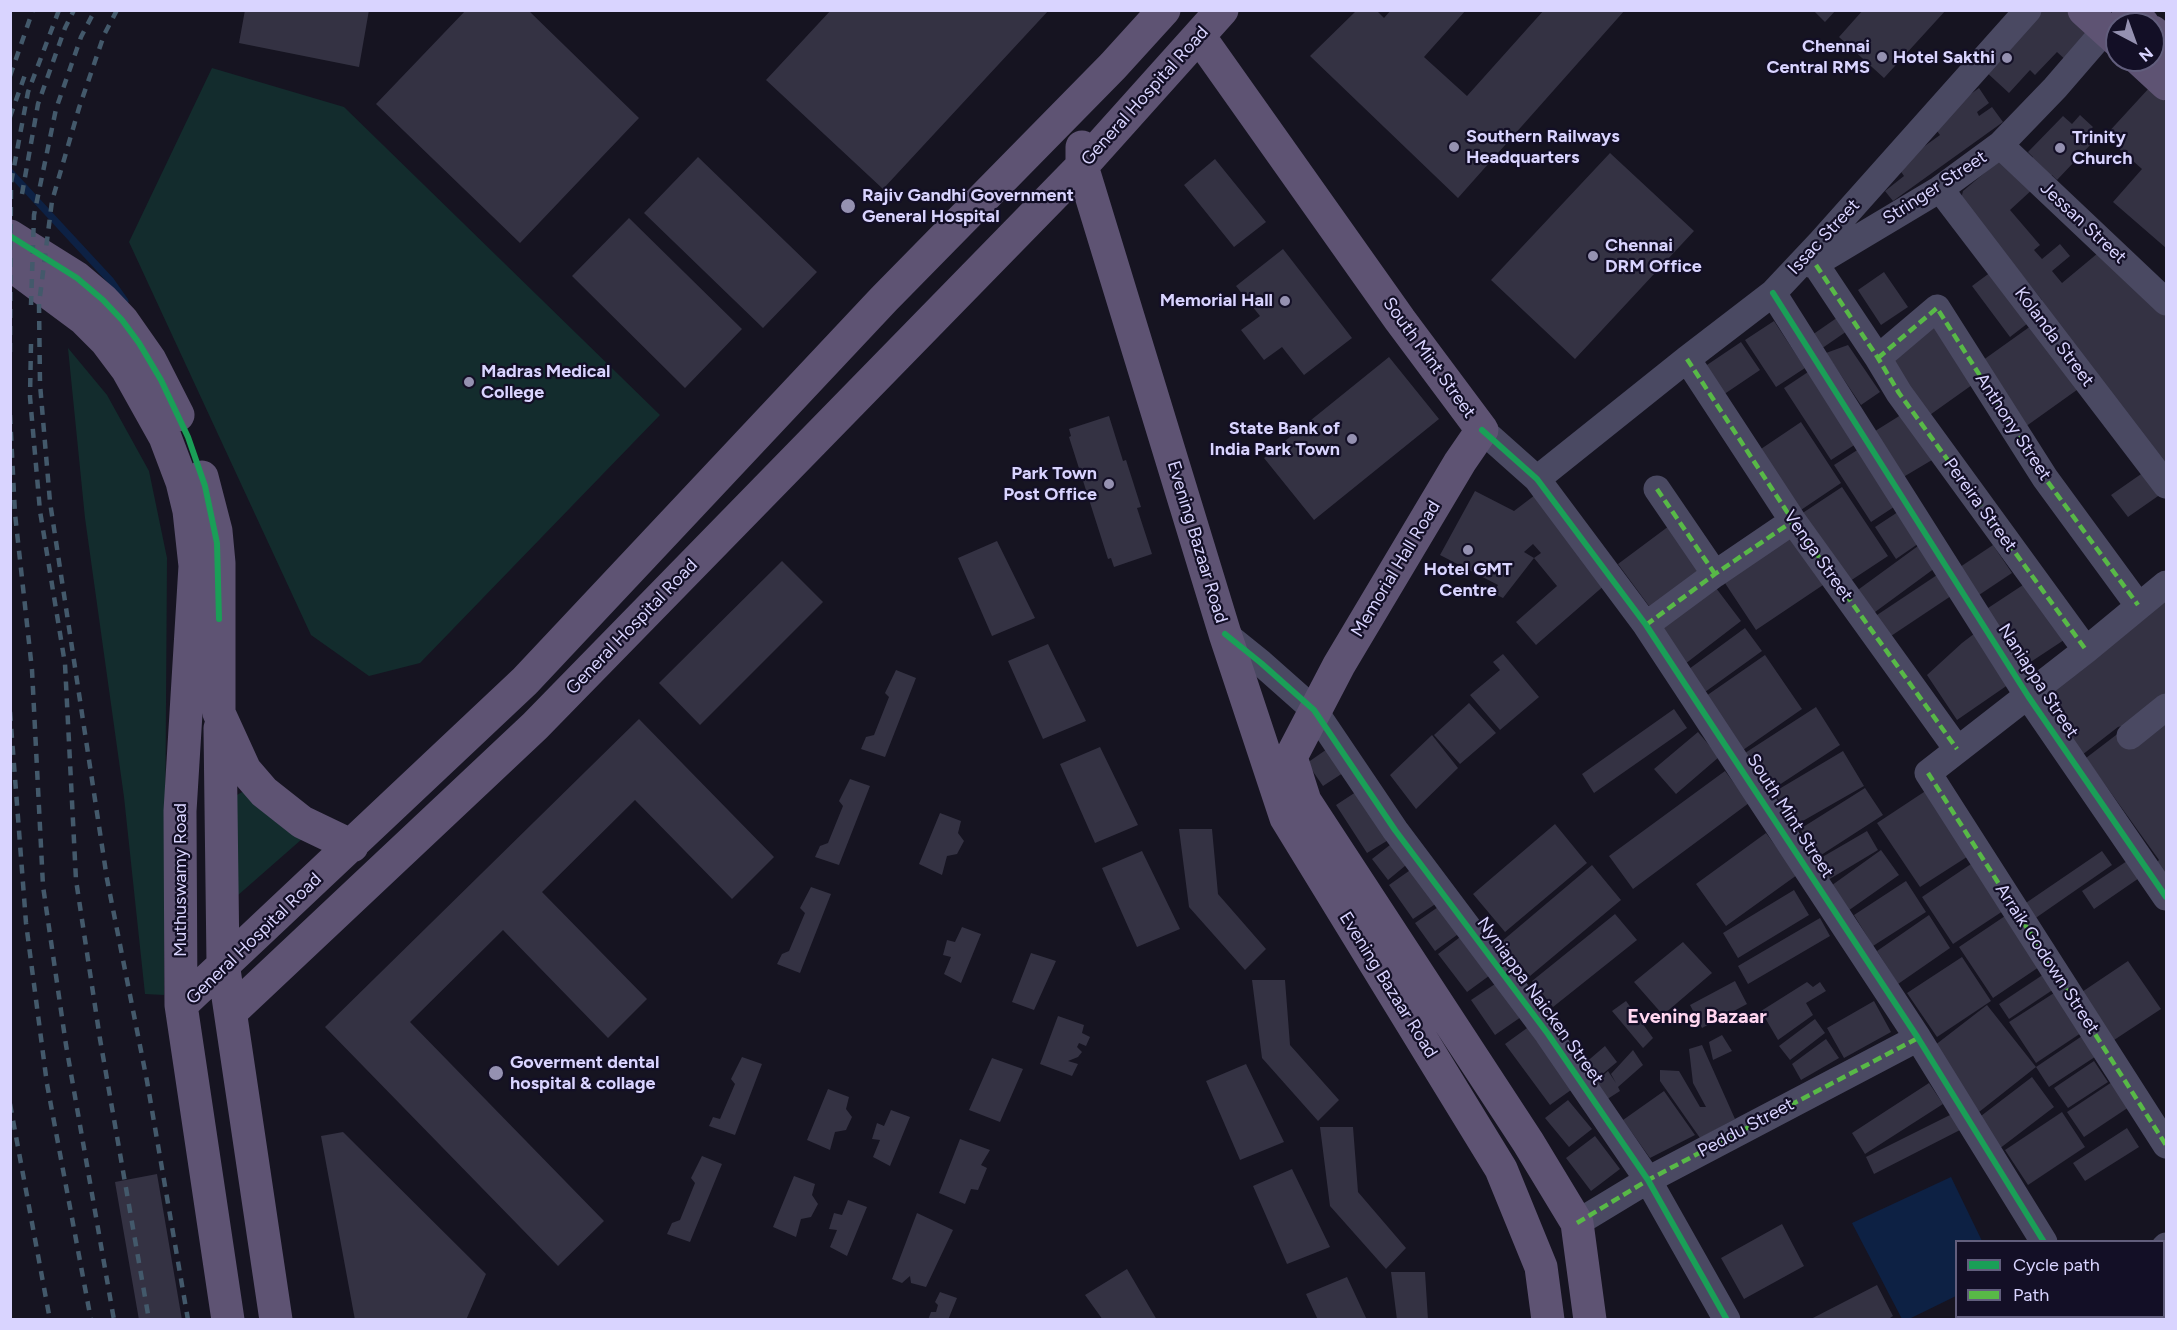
<!DOCTYPE html>
<style>
body{margin:0}
#map{position:relative;width:2177px;height:1330px;overflow:hidden;background:#161421;font-family:Figtree,sans-serif}
canvas{display:block}
.frame{position:absolute;inset:0;border:12px solid #d9d4ff;pointer-events:none}
.legend{position:absolute;left:1955px;top:1240px;width:210px;height:78px;box-sizing:border-box;background:#130f26;border:2px solid #625e7d;margin:0;padding:8px 10px;list-style:none;font-size:18px;color:#d9d4ff}
.legend li{display:flex;align-items:center;gap:12px;height:30px}
.legend b{width:30px;border:2px solid #625e7d}
.north{position:absolute;left:2105px;top:12px;width:60px;height:60px;box-sizing:border-box;background:#130f26;border:2px solid #625e7d;border-radius:50%;rotate:139deg;font-size:16px;font-weight:700;line-height:24px;text-align:center;color:#d9d4ff}
.north::after{content:'';display:block;margin:auto;width:21px;height:27px;background:#9591b1;clip-path:polygon(50% 0,100% 100%,50% 72%,0 100%)}
</style>
<div id="map">
<canvas width="2177" height="1330"></canvas>
<div class="frame"></div>
<ul class="legend">
<li><b style="height:8px;background:#1a9f57"></b>Cycle path</li>
<li><b style="height:8px;background:#58b947"></b>Path</li>
</ul>
<div class="north">N</div>
</div>
<script>
const g = document.querySelector('canvas').getContext('2d');
g.lineJoin = 'round';
function fillPath(path, color) { g.fillStyle = color; g.fill(path, 'evenodd'); }
const toPath = rows => new Path2D(rows.map(r => 'M' + r).join(''));
function stroke(path, color, width, dash) { g.strokeStyle = color; g.lineWidth = width; g.lineCap = dash ? 'butt' : 'round'; g.setLineDash(dash || []); g.stroke(path); }
function write(font, color, halo, rows, align = 'center') {
  g.font = font + ' Figtree,sans-serif'; g.lineWidth = 4.5; g.setLineDash([]); g.textBaseline = 'middle'; g.strokeStyle = halo; g.fillStyle = color; for (const [text, x, y, turn = 0] of rows) {
    g.save(); g.translate(x, y); g.rotate((+turn || 0) * Math.PI / 180); g.textAlign = isNaN(turn) ? turn : align; if (halo) g.strokeText(text, 0, 0); g.fillText(text, 0, 0); g.restore();
  }
}
const green = toPath([
 [212,68,344,107,660,415,420,663,369,676,311,635,129,242],
 [68,348,107,395,149,471,167,558,164,995,145,994,124,797,85,518],
 [246,790,310,832,237,896,233,797]
]);
const water = toPath([
 [1951,1177,1982,1241,1956,1242,1956,1296,1909,1319,1902,1319,1852,1223]
]);
const stream = toPath([
 [10,172,111,281,125,301]
]);
const building = toPath([
 [245,10,369,10,359,67,239,43],
 [466,10,528,10,639,118,520,243,376,104],
 [831,10,1049,10,883,189,766,80],
 [1357,10,1376,10,1384,18,1391,10,1466,10,1424,57,1467,96,1544,10,1625,10,1458,198,1310,56],
 [1813,10,1836,10,1825,22],
 [1863,10,1946,10,1884,78,1839,37],
 [2041,10,2076,10,2099,32,2069,63,2057,52,2035,75,2030,70,2009,93,1984,70],
 [2150,87,2166,102,2166,248,2113,202,2142,169,2105,136],
 [1979,88,1989,103,1977,112,1979,116,1992,107,2003,122,1893,201,1885,191,1904,176,1897,166,1940,135,1931,123],
 [2080,115,2093,127,2084,136,2092,143,2057,180,2052,175,2044,183,2026,165,2033,157,2028,152,2063,116,2072,124],
 [1610,153,1694,231,1575,359,1491,280],
 [698,157,817,272,763,328,644,213],
 [1215,159,1266,222,1234,247,1184,185],
 [2001,159,2034,188,2010,210,2040,245,2034,250,2042,259,2060,244,2070,256,2052,271,2062,283,2104,248,2166,314,2166,473,2039,303,2042,300,1961,199,1963,191],
 [629,218,742,329,685,388,572,276],
 [1283,249,1352,338,1304,375,1282,347,1264,360,1241,330,1260,316,1236,286],
 [1995,269,2032,320,2010,337,1972,286],
 [1884,272,1908,307,1881,325,1858,290],
 [1841,315,1850,329,1821,349,1812,335],
 [1774,321,1805,368,1776,387,1745,340],
 [1937,322,1979,380,1927,417,1885,359],
 [2035,323,2081,387,2025,427,1979,363],
 [1741,342,1760,370,1720,397,1701,369],
 [1848,345,1880,392,1861,405,1826,353],
 [1389,357,1439,419,1314,520,1264,458],
 [1811,370,1859,442,1831,460,1784,388],
 [1904,413,1932,460,1900,479,1872,433],
 [1109,416,1123,461,1126,460,1141,507,1137,508,1152,554,1114,567,1111,558,1108,559,1069,437,1071,436,1069,429],
 [1801,422,1841,483,1795,514,1755,453],
 [1862,447,1900,503,1871,522,1834,465],
 [2144,472,2161,494,2128,517,2111,495],
 [1842,487,1888,556,1841,587,1795,518],
 [1475,491,1514,511,1535,495,1606,584,1536,645,1516,622,1557,586,1534,558,1541,553,1533,544,1524,552,1534,558,1503,598,1493,593,1498,585,1440,555],
 [1904,508,1925,539,1896,559,1875,527],
 [1669,526,1704,573,1652,610,1618,564],
 [1791,530,1826,583,1756,630,1721,577],
 [997,541,1035,618,992,636,958,558],
 [1993,545,2012,573,1976,597,1957,569],
 [1918,546,1935,568,1871,615,1855,592],
 [782,561,823,602,700,725,659,683],
 [1937,575,1951,596,1885,640,1871,619],
 [2026,583,2064,640,2023,667,1985,610],
 [1713,584,1741,621,1685,664,1657,627],
 [2166,597,2166,702,2138,722,2118,727,2082,755,2062,731,2067,727,2042,698],
 [1745,628,1762,651,1705,692,1689,669],
 [1979,630,2015,680,1957,720,1927,675,1962,643],
 [1048,644,1086,721,1043,739,1008,661],
 [1503,654,1539,697,1500,730,1470,695,1500,670,1493,662],
 [1765,655,1802,709,1743,750,1706,696],
 [896,670,916,678,885,757,861,749,866,737,874,735,889,697,885,693],
 [1469,703,1496,733,1460,764,1434,735],
 [1816,707,1840,745,1770,791,1745,753],
 [1674,709,1687,728,1594,793,1582,774],
 [2166,710,2166,875,2157,862,2159,860,2086,758,2120,732],
 [639,719,774,857,732,899,635,800,542,892,647,999,608,1038,503,930,410,1022,604,1221,558,1266,325,1027],
 [1698,732,1719,757,1676,794,1654,769],
 [1432,735,1458,768,1416,809,1390,775],
 [1100,747,1138,825,1095,843,1060,764],
 [1330,747,1346,771,1323,786,1307,763],
 [1843,751,1864,786,1794,826,1774,792],
 [1725,771,1749,803,1633,889,1609,856],
 [850,779,870,786,839,865,815,857,820,846,828,843,843,806,839,801],
 [1865,788,1883,815,1818,857,1800,829],
 [1359,790,1390,839,1367,853,1336,805],
 [1927,790,1970,855,1920,887,1877,823],
 [940,813,961,821,958,833,964,841,957,854,947,856,942,875,919,864],
 [1555,824,1587,863,1505,932,1473,894],
 [1179,829,1212,829,1218,894,1266,949,1245,970,1189,907],
 [1867,831,1878,850,1823,883,1812,863],
 [1766,833,1797,875,1726,926,1696,884],
 [1395,841,1411,861,1388,880,1372,859],
 [1881,850,1899,875,1845,913,1828,888],
 [1142,851,1180,929,1137,947,1102,868],
 [2102,851,2112,865,2027,924,2017,909],
 [2133,857,2145,874,2094,909,2082,891],
 [1971,864,2003,911,1953,944,1922,897],
 [1592,865,1621,900,1530,976,1501,942],
 [1416,866,1440,901,1413,919,1389,885],
 [1906,881,1926,912,1873,946,1854,915],
 [811,887,831,894,800,973,777,964,782,954,789,951,805,913,800,908],
 [1794,890,1809,915,1738,958,1723,933],
 [1441,905,1461,932,1435,951,1415,923],
 [1615,914,1637,940,1553,1007,1532,981],
 [1929,915,1950,948,1898,984,1877,951],
 [2005,916,2039,967,1993,998,1959,947],
 [1820,918,1830,936,1748,984,1738,966],
 [962,927,981,934,961,983,944,974,951,957,943,955,947,940,955,942],
 [1464,934,1493,973,1467,992,1438,954],
 [1683,942,1712,973,1663,1015,1634,982],
 [1031,953,1056,961,1034,1010,1012,1002],
 [1962,957,1991,1001,1937,1037,1907,993],
 [2128,961,2161,1009,2105,1046,2073,998],
 [2047,972,2057,987,2009,1019,1999,1004],
 [1252,980,1285,980,1290,1045,1339,1100,1318,1121,1262,1058],
 [1735,981,1747,1004,1702,1028,1690,1005],
 [1498,982,1521,1017,1495,1035,1471,1000],
 [1807,982,1813,987,1820,982,1826,991,1806,1003,1813,1015,1778,1040,1761,1011],
 [2054,993,2081,1033,2036,1063,2009,1022],
 [1626,1001,1653,1038,1643,1048,1612,1011],
 [1874,1001,1891,1032,1844,1058,1827,1028],
 [1987,1005,2036,1067,1979,1112,1930,1049],
 [1058,1016,1084,1025,1082,1033,1090,1037,1086,1046,1079,1043,1077,1047,1082,1052,1078,1057,1068,1061,1078,1064,1072,1076,1040,1064],
 [1815,1019,1825,1033,1790,1060,1779,1046],
 [1534,1023,1578,1085,1550,1105,1505,1044],
 [2088,1032,2101,1053,2049,1087,2036,1067],
 [1722,1035,1732,1051,1713,1060,1709,1042],
 [1826,1039,1839,1058,1801,1080,1792,1064],
 [1702,1045,1735,1119,1700,1138,1660,1081,1660,1070,1679,1071,1700,1107,1706,1107,1693,1083,1689,1049],
 [1605,1046,1617,1062,1588,1086,1577,1070],
 [1633,1050,1643,1065,1618,1087,1620,1091,1598,1105,1589,1089,1608,1071,1616,1083,1611,1074],
 [742,1057,762,1064,735,1135,709,1126,713,1117,720,1119,735,1084,731,1079],
 [992,1058,1023,1069,1000,1122,969,1110],
 [2094,1061,2108,1082,2068,1108,2054,1088],
 [1246,1064,1284,1142,1240,1160,1206,1081],
 [2032,1077,2054,1107,1999,1149,1977,1119],
 [2112,1082,2129,1107,2084,1137,2067,1112],
 [1929,1083,1943,1104,1865,1154,1852,1133],
 [828,1089,849,1097,846,1109,852,1117,846,1130,835,1132,830,1150,807,1140],
 [1664,1091,1695,1135,1650,1158,1623,1120],
 [1568,1100,1592,1129,1569,1147,1545,1118],
 [891,1110,910,1117,890,1166,873,1157,880,1140,872,1139,877,1123,884,1126],
 [2062,1112,2085,1147,2028,1185,2005,1150],
 [1952,1114,1960,1130,1874,1174,1866,1157],
 [1320,1127,1353,1127,1358,1192,1406,1248,1386,1269,1330,1206],
 [2127,1128,2139,1147,2085,1181,2073,1163],
 [343,1132,486,1274,466,1320,355,1320,321,1136],
 [1595,1136,1620,1169,1591,1191,1566,1158],
 [960,1139,990,1150,981,1165,987,1168,978,1190,971,1189,965,1204,939,1193],
 [702,1156,722,1164,690,1242,667,1234,672,1223,680,1220,695,1183,691,1178],
 [1292,1169,1330,1247,1287,1264,1253,1186],
 [157,1174,182,1320,139,1320,115,1182],
 [794,1176,815,1184,812,1195,818,1204,811,1217,801,1219,796,1237,773,1227],
 [848,1200,867,1207,847,1256,830,1247,837,1230,829,1229,834,1213,842,1215],
 [917,1213,953,1230,926,1287,911,1283,910,1276,902,1283,892,1279],
 [1782,1224,1804,1266,1744,1299,1721,1258],
 [1127,1269,1157,1320,1103,1320,1085,1295],
 [1391,1272,1425,1272,1428,1320,1397,1320],
 [1347,1277,1367,1320,1318,1320,1306,1294],
 [1877,1285,1893,1316,1887,1320,1809,1320],
 [940,1292,957,1298,948,1320,928,1320,931,1312,936,1312,938,1305,935,1302]
]);
const minor = toPath([
 [2000,145,2166,302],
 [1940,189,2166,485],
 [1813,265,1940,189,2000,145,2055,88,2106,29],
 [1816,265,1878,358,1899,393,2086,650],
 [1773,293,2028,696,2166,897],
 [1878,358,1937,308,2045,478,2138,605],
 [1687,359,1793,521,1957,749],
 [1482,430,1537,479,1646,625,1918,1038,2044,1242],
 [1537,479,1687,359,1773,293,1821,242,2028,10],
 [1657,489,1715,574],
 [2166,584,2086,650,1928,773,2166,1145],
 [1646,625,1715,574,1793,521],
 [1225,634,1261,663,1314,710,1395,830,1548,1034,1648,1180,1727,1320],
 [2130,736,2166,707],
 [1577,1223,1648,1180,1918,1038],
 [2164,1248,2166,1246],
 [2090,1316,2092,1320],
 [2056,1320,2061,1316]
]);
const major = toPath([
 [2084,10,2117,40],
 [2128,10,2143,24],
 [2153,32,2166,44],
 [1199,36,1400,320,1482,430,1460,462,1339,665,1291,757,1305,801,1528,1142,1577,1223,1590,1320],
 [2140,60,2166,84],
 [1082,147,1082,166,1225,634,1286,818,1501,1169,1541,1267,1548,1320],
 [10,236,77,278,103,300,122,320,150,360,178,415],
 [10,264,84,319,106,341,127,369,165,437,182,482,189,511,195,566,180,811,181,1005,228,1320],
 [202,477,216,531,219,563,219,713,245,770,264,792,302,822,352,846],
 [220,728,223,963,276,1320],
 [181,1005,525,681,884,299,1113,66,1164,10],
 [231,1012,535,726,1082,166,1222,10]
]);
const rail = toPath([
 [117,10,104,35,79,108,52,201,39,304,40,384,50,502,107,879,147,1081,188,1320],
 [10,76,33,10],
 [10,117,26,72],
 [22,194,38,104,65,28,74,10],
 [31,305,34,215,56,109,81,37,95,10],
 [31,344,30,397,40,511,65,664,76,880,100,1039,149,1320],
 [10,352,11,183,28,92,59,10],
 [10,415,15,514,32,670,43,886,66,1045,114,1320],
 [10,712,26,923,47,1084,91,1320],
 [10,1104,50,1320]
]);
const quiet = toPath([
 [1816,265,1878,358,1899,393,2086,650],
 [1878,358,1937,308,2045,478,2138,605],
 [1687,359,1793,521,1957,749],
 [1657,489,1715,574],
 [1646,625,1715,574,1793,521],
 [1928,773,2166,1145],
 [1577,1223,1648,1180,1918,1038]
]);
const cycleway = toPath([
 [10,236,77,278,103,300,122,320,139,343,161,380,188,437,205,486,217,543,219,619],
 [1773,293,2028,696,2166,897],
 [1482,430,1537,479,1646,625,1918,1038,2044,1242],
 [1225,634,1261,663,1314,710,1395,830,1548,1034,1648,1180,1727,1320]
]);
const markers = [
 [1882,57,6,"#9591b1"],
 [2007,58,6,"#9591b1"],
 [1454,147,6,"#9591b1"],
 [2060,148,6,"#9591b1"],
 [848,206,8,"#9591b1"],
 [1593,256,6,"#9591b1"],
 [1285,301,6,"#9591b1"],
 [469,382,6,"#9591b1"],
 [1352,439,6,"#9591b1"],
 [1109,484,6,"#9591b1"],
 [1468,550,6,"#9591b1"],
 [496,1073,8,"#9591b1"]
];
const poiNames = [
 ["Chennai",1870,47,"right"],
 ["Central RMS",1870,68,"right"],
 ["Hotel Sakthi",1995,58,"right"],
 ["Southern Railways",1466,137],
 ["Headquarters",1466,158],
 ["Trinity",2072,138],
 ["Church",2072,159],
 ["Rajiv Gandhi Government",862,196],
 ["General Hospital",862,217],
 ["Chennai",1605,246],
 ["DRM Office",1605,267],
 ["Memorial Hall",1273,301,"right"],
 ["Madras Medical",481,372],
 ["College",481,393],
 ["State Bank of",1340,429,"right"],
 ["India Park Town",1340,450,"right"],
 ["Park Town",1097,474,"right"],
 ["Post Office",1097,495,"right"],
 ["Hotel GMT",1468,570,"center"],
 ["Centre",1468,591,"center"],
 ["Goverment dental",510,1063],
 ["hospital & collage",510,1084]
];
const streetNames = [
 ["General Hospital Road",1145,96,-48],
 ["Stringer Street",1935,188,-33],
 ["Jessan Street",2083,223,43],
 ["Issac Street",1824,237,-47],
 ["Kolanda Street",2054,337,53],
 ["South Mint Street",1429,358,54],
 ["Anthony Street",2013,427,57],
 ["Pereira Street",1980,505,54],
 ["Evening Bazaar Road",1197,542,73],
 ["Venga Street",1818,556,55],
 ["Memorial Hall Road",1396,569,-59],
 ["General Hospital Road",632,627,-46],
 ["Naniappa Street",2038,681,57],
 ["South Mint Street",1790,816,57],
 ["Muthuswamy Road",181,880,-90],
 ["General Hospital Road",254,939,-44],
 ["Arraik Godown Street",2047,959,57],
 ["Evening Bazaar Road",1388,985,58],
 ["Nyniappa Naicken Street",1540,1001,54],
 ["Peddu Street",1746,1128,-28]
];
const neighbourhoodNames = [
 ["Evening Bazaar",1697,1017]
];
fillPath(green, '#132c2d');
fillPath(water, '#0d2144');
stroke(stream, '#0d2144', 7);
fillPath(building, '#343243');
stroke(minor, '#4a4962', 27);
stroke(major, '#5e5373', 33);
stroke(rail, '#43596b', 4.5, [9, 8]);
stroke(quiet, '#58b947', 4.5, [9, 4.5]);
stroke(cycleway, '#1a9f57', 6);
for (const [x, y, r, color] of markers) { const dot = new Path2D(); dot.arc(x, y, r, 0, 2 * Math.PI); g.fillStyle = color; g.fill(dot); stroke(dot, '#130f26', 2); }
write('bold 18px', '#d9d4ff', '#130f26', poiNames, 'left');
write('18px', '#d9d4ff', '#130f26', streetNames);
write('bold 20px', '#ffd6f0', '#130f26', neighbourhoodNames);
</script>
